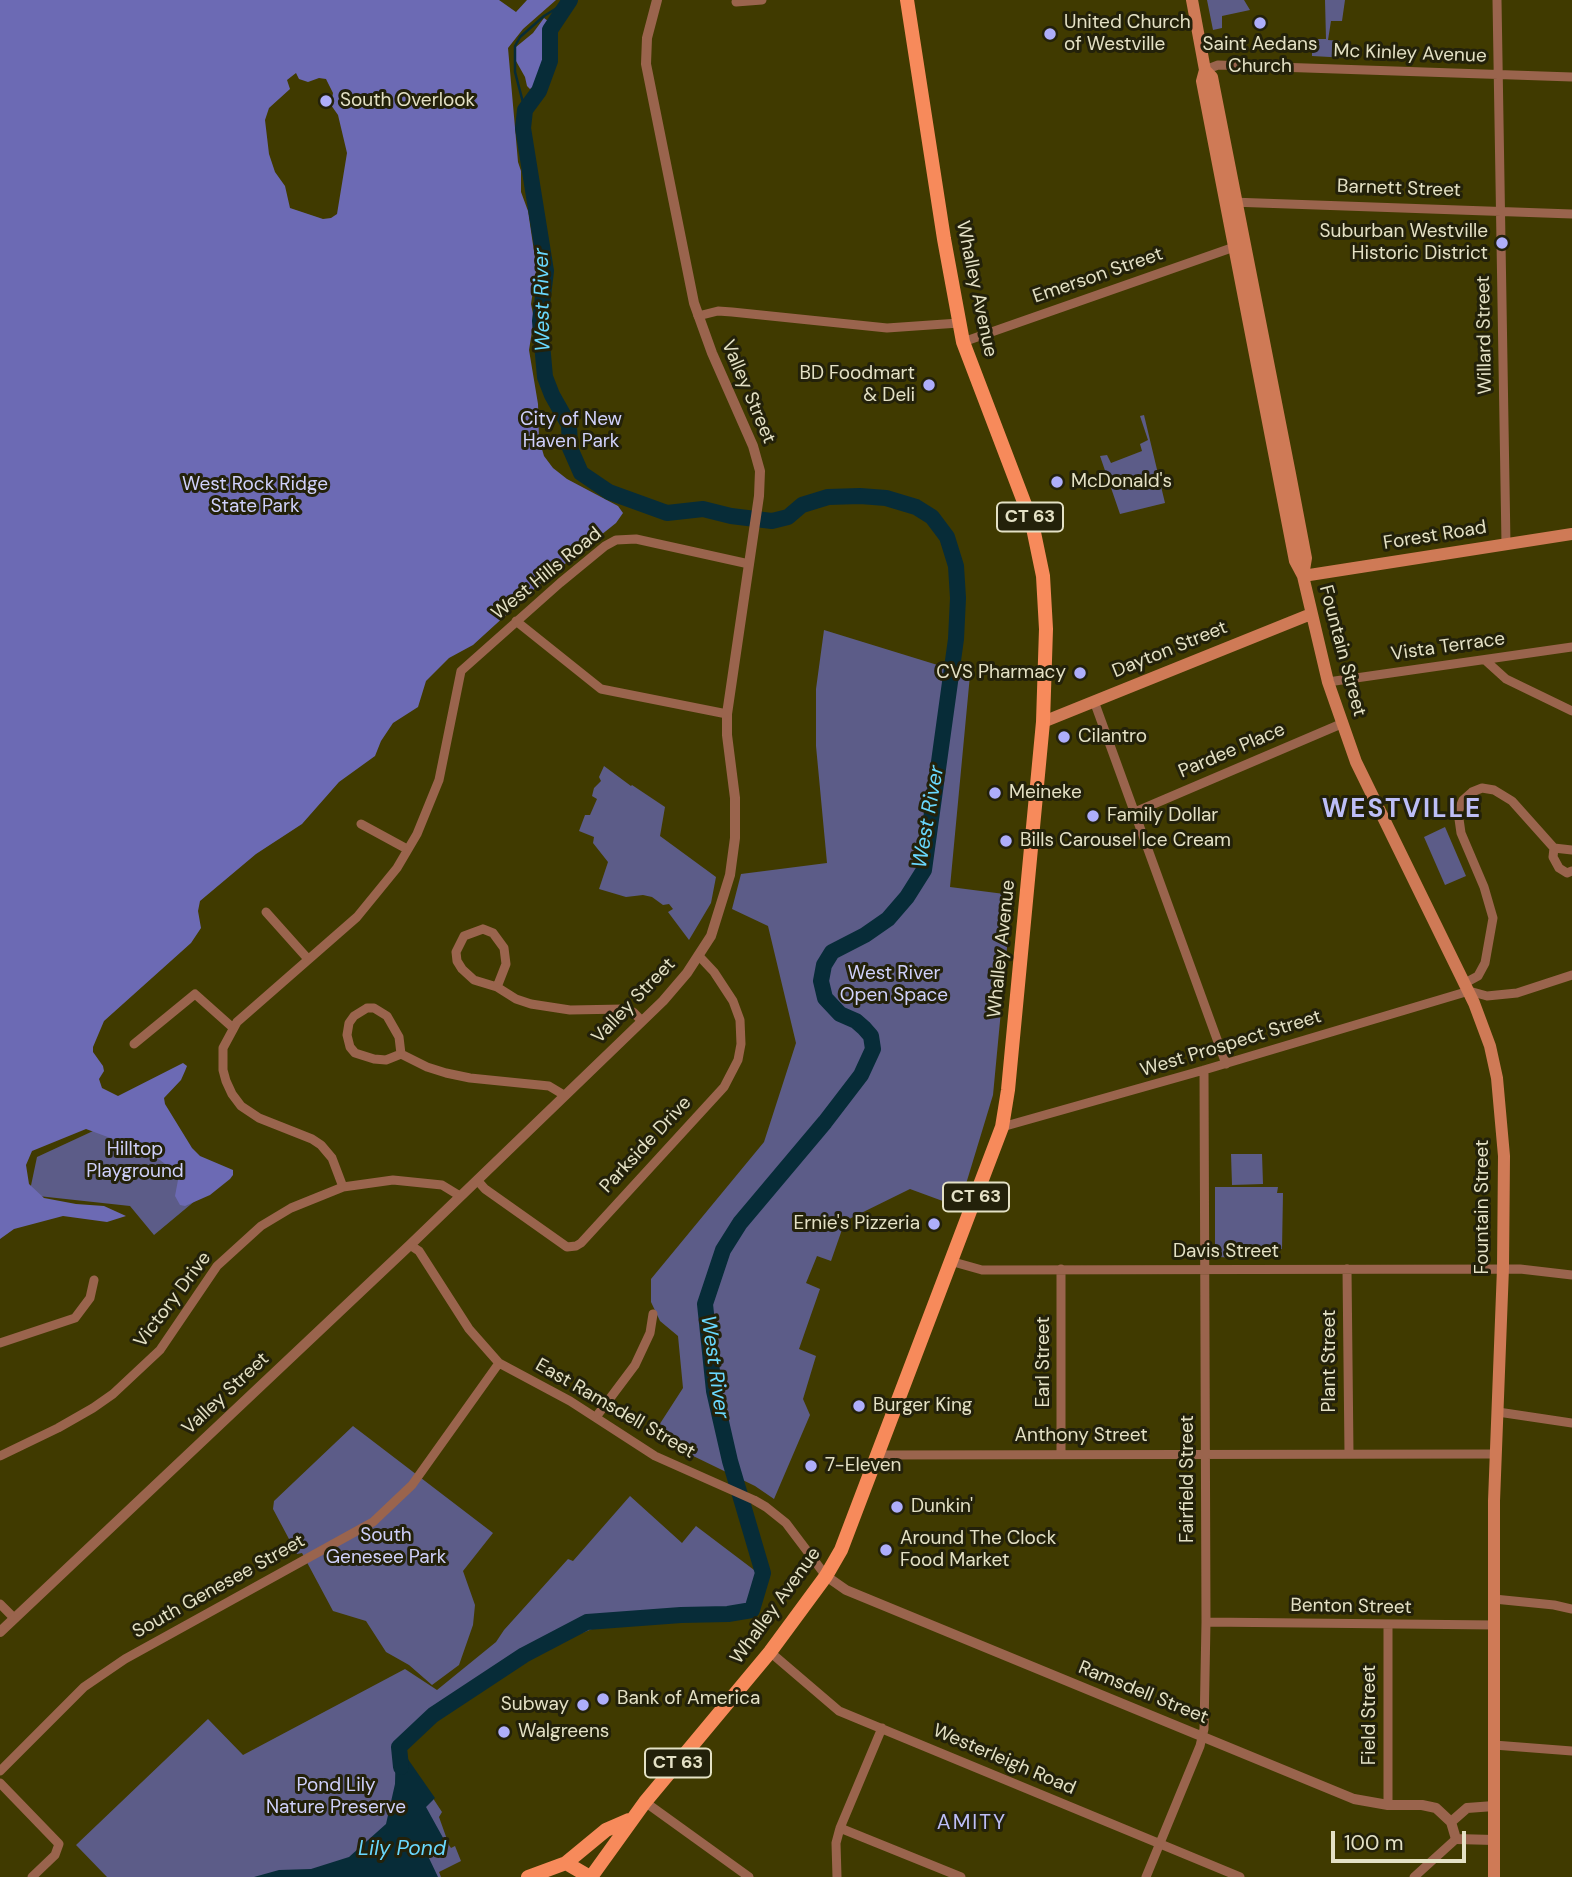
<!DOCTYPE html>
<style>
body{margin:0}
#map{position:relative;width:1572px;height:1877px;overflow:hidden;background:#403a00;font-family:"DM Sans",sans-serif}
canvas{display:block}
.scale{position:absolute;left:1331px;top:1831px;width:135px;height:32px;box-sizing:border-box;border:4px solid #e4e1c5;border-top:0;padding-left:9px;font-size:21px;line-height:24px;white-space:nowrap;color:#e4e1c5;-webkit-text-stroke:5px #23210a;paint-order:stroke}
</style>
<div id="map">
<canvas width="1572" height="1877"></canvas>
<div class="scale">100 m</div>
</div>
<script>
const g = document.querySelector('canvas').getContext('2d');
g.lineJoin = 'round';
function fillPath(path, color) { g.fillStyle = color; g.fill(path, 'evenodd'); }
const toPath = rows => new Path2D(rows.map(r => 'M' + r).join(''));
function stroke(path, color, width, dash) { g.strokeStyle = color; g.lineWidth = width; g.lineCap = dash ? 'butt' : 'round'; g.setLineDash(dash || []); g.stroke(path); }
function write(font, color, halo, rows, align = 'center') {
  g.font = font + ' "DM Sans",sans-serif'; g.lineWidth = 6; g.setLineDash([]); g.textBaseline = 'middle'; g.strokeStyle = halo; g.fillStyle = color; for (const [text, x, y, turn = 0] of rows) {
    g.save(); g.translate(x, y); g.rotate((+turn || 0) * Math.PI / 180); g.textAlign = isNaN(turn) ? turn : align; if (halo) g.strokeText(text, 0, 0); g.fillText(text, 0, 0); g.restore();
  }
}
const green = toPath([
 [1207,0,1244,0,1250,10,1222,16,1222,28,1213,30],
 [1325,0,1345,0,1342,21,1331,21,1328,40,1340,41,1340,46,1348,46,1348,58,1312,56,1312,39,1326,39],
 [1144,415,1165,503,1120,514,1100,456,1107,455,1111,463,1142,451,1140,444,1148,440,1140,416],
 [824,630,970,675,950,887,1012,895,993,1095,959,1207,910,1189,845,1221,831,1261,817,1256,806,1283,820,1289,799,1349,816,1356,803,1399,810,1415,774,1499,755,1486,652,1436,683,1388,678,1336,660,1321,651,1302,651,1279,764,1142,796,1043,768,926,732,909,741,874,827,863,816,746,816,689],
 [604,766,631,786,632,785,665,807,660,836,716,877,711,903,689,940,668,912,673,909,669,904,663,905,652,897,643,895,626,897,599,889,608,862,593,843,594,837,579,831,585,815,590,815,597,799,592,796,594,788,601,781,599,777],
 [1445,827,1466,876,1445,885,1424,837],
 [147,1106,214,1185,154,1235,130,1206,29,1195,37,1157],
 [1231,1154,1262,1154,1263,1184,1232,1185],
 [1215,1187,1278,1187,1277,1193,1283,1193,1282,1249,1248,1250,1234,1258,1220,1257,1215,1248],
 [353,1426,493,1533,463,1571,475,1605,473,1625,459,1665,432,1685,409,1665,386,1652,366,1621,333,1611,302,1553,297,1554,273,1509,274,1501],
 [630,1496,682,1543,696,1526,762,1576,757,1593,738,1612,723,1616,592,1629,538,1651,459,1704,396,1742,442,1812,439,1817,449,1845,451,1848,455,1846,461,1861,439,1872,441,1877,107,1877,76,1845,208,1719,243,1755,405,1669,437,1690,496,1642,504,1630,568,1559,573,1561]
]);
const forest = toPath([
 [0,0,499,0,516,12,527,0,556,0,523,29,508,48,518,162,521,171,521,192,528,211,535,258,536,271,531,304,534,319,529,350,538,404,539,439,544,456,553,468,567,479,618,506,623,513,616,523,541,583,473,645,449,658,426,681,418,707,393,723,381,741,375,756,339,782,302,824,256,854,200,901,198,911,201,928,191,943,104,1021,93,1047,93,1052,103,1066,104,1071,99,1079,102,1088,118,1096,183,1063,187,1066,185,1071,181,1080,164,1098,165,1104,192,1148,200,1156,233,1170,233,1175,230,1179,210,1195,185,1206,180,1205,175,1196,178,1180,174,1171,160,1160,135,1147,86,1129,32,1151,26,1165,29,1184,44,1198,76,1204,104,1206,126,1216,107,1222,63,1216,14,1229,0,1239],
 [296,73,299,79,308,82,319,78,326,79,333,93,331,105,338,115,347,153,337,214,331,218,323,219,290,208,285,186,275,172,269,154,265,120,269,108,290,89,287,80],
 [544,18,548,21,544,41,545,55,534,86,530,89,527,86,525,77,516,61,516,47,533,33]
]);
const water = toPath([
 [396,1742,435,1798,426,1807,447,1845,428,1856,438,1877,254,1877,279,1870,311,1869,349,1857,386,1824,395,1784]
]);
const stream = toPath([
 [525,110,515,72,515,46,520,37,544,16,570,0]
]);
const river = toPath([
 [401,1767,399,1747,433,1715,524,1655,587,1622,681,1615,728,1614,752,1610,763,1573,730,1461,714,1391,705,1304,723,1250,740,1223,825,1122,861,1075,873,1049,871,1036,864,1028,856,1021,840,1014,825,998,821,981,824,965,832,952,865,935,888,919,907,897,924,870,956,639,958,598,956,566,947,537,932,517,916,507,886,498,860,496,828,497,802,505,788,517,772,521,731,516,703,509,667,513,609,492,581,473,570,448,569,425,552,395,545,377,540,321,546,271,523,128,525,110,539,91,550,61,550,30,570,0]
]);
const minor = toPath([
 [1497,0,1506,544],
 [736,2,762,0],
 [1205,70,1218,65,1572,77],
 [1231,202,1572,214],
 [698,316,718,311,732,312,887,328,959,323],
 [963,342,1240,245],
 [516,621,601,689,727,714],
 [1485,660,1506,679,1572,711],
 [1328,682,1572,647],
 [1094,701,1226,1064],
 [1135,812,1341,724],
 [361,824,407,849],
 [1554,848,1553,857,1559,868,1567,873,1572,871],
 [266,912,308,959],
 [483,929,493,933,504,948,506,964,497,987,474,980,462,969,457,961,456,952,464,936,483,929],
 [1465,983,1478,976,1485,963,1493,918,1484,887,1461,833,1458,812,1463,800,1472,792,1482,788,1494,790,1512,801,1554,848,1572,850],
 [497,987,516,999,531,1004,570,1010,624,1009,633,1012,642,1021],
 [367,1008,374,1008,387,1016,399,1037,401,1054,386,1060,374,1059,355,1053,350,1047,347,1035,349,1023,354,1016,367,1008],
 [134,1044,195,994,232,1027],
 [401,1054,427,1067,446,1073,470,1078,549,1086,564,1095],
 [1002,1127,1204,1070,1469,991,1487,996,1517,993,1572,975],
 [477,1180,485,1189,567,1247,576,1246,581,1243,724,1087,738,1060,741,1044,740,1020,733,1001,714,972,699,956],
 [343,1187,332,1158,321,1145,312,1139,259,1118,241,1106,232,1094,226,1081,223,1070,223,1048,237,1022,357,917,397,868,417,834,439,780,461,671,560,583,605,546,616,540,636,539,749,564],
 [410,1245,419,1251,469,1329,499,1363,570,1401,655,1456,754,1500,766,1507,786,1523,826,1576],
 [950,1261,982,1270,1520,1269,1572,1275],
 [1061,1269,1061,1454],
 [1347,1269,1349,1454],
 [0,1343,75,1318,90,1298,94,1280],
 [1498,1412,1572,1423],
 [596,1417,635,1365,650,1333,653,1314],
 [876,1455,1496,1454],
 [0,1456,58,1428,93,1408,113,1394,160,1350,217,1266,261,1226,291,1208,343,1187,393,1180,442,1185,460,1196],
 [1494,1599,1554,1605,1572,1609],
 [0,1604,14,1618],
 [1206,1622,1495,1625],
 [1388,1625,1388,1805],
 [770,1652,839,1711,1240,1877],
 [1494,1745,1572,1751],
 [0,1771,84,1687,125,1659,373,1522,412,1485,499,1363],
 [0,1783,59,1844,55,1855,32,1877],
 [645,1802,749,1877],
 [840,1828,961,1877],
 [837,1877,836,1843,840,1828,882,1728],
 [1146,1877,1200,1746,1204,1729,1206,1622,1204,1070],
 [1414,1877,1456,1839]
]);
const tertiary = toPath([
 [826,1576,846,1590,1354,1799,1388,1805,1422,1805,1436,1808,1451,1822,1456,1839,1494,1840],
 [0,1632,410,1245,663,1001,687,973,711,936,730,875,735,838,735,798,727,735,727,714,759,496,760,471,753,446,712,353,694,303,646,64,647,38,657,0],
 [1451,1822,1467,1808,1494,1806]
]);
const secondary = toPath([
 [1192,0,1205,70,1202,81,1295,561,1303,576,1328,682,1356,762,1474,1003,1490,1046,1497,1078,1504,1156,1503,1268,1494,1501,1494,1877],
 [1205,70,1212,77,1290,474,1306,558,1303,576],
 [1303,576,1572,534],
 [1043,722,1311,614]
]);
const primary = toPath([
 [566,1863,590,1877],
 [528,1877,566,1863,606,1830,629,1820],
 [591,1877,645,1802,770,1652,826,1576,841,1550,1002,1127,1008,1090,1043,722,1046,629,1043,576,1032,523,963,342,944,239,907,0]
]);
const markers = [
 [1260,23,7,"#aeaefb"],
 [1050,34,7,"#aeaefb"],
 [326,101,7,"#aeaefb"],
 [1502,243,7,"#aeaefb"],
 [929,385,7,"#aeaefb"],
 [1057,482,7,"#aeaefb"],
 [1080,673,7,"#aeaefb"],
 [1064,737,7,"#aeaefb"],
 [995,793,7,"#aeaefb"],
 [1093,816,7,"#aeaefb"],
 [1006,841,7,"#aeaefb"],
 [934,1224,7,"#aeaefb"],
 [859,1406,7,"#aeaefb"],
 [811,1466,7,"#aeaefb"],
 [897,1507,7,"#aeaefb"],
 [886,1550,7,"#aeaefb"],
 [603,1699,7,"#aeaefb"],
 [583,1705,7,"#aeaefb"],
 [504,1732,7,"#aeaefb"]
];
const shields = [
 [1030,517,66],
 [976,1197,66],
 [678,1763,66]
];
const shieldNames = [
 ["CT 63",1030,517],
 ["CT 63",976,1197],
 ["CT 63",678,1763]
];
const poiNames = [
 ["United Church",1064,23],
 ["of Westville",1064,45],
 ["Saint Aedans",1260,45,"center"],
 ["Church",1260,67,"center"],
 ["South Overlook",340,101],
 ["Suburban Westville",1488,232,"right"],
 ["Historic District",1488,254,"right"],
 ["BD Foodmart",915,374,"right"],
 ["& Deli",915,396,"right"],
 ["McDonald's",1071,482],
 ["CVS Pharmacy",1066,673,"right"],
 ["Cilantro",1078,737],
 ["Meineke",1009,793],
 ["Family Dollar",1107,816],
 ["Bills Carousel Ice Cream",1020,841],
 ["Ernie's Pizzeria",920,1224,"right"],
 ["Burger King",873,1406],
 ["7-Eleven",825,1466],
 ["Dunkin'",911,1507],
 ["Around The Clock",900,1539],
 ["Food Market",900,1561],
 ["Bank of America",617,1699],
 ["Subway",569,1705,"right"],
 ["Walgreens",518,1732]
];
const streetNames = [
 ["Mc Kinley Avenue",1410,54,2],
 ["Barnett Street",1399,189,2],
 ["Emerson Street",1098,276,-19],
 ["Whalley Avenue",976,289,78],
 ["Willard Street",1485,335,-91],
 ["Valley Street",748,392,67],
 ["Forest Road",1435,536,-9],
 ["West Hills Road",547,574,-39],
 ["Vista Terrace",1448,647,-8],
 ["Dayton Street",1170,650,-22],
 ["Fountain Street",1342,651,75],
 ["Pardee Place",1232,751,-23],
 ["Whalley Avenue",1002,949,-84],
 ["Valley Street",634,1001,-46],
 ["West Prospect Street",1231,1044,-17],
 ["Parkside Drive",646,1145,-47],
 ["Fountain Street",1483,1207,-90],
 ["Davis Street",1226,1252],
 ["Victory Drive",173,1300,-53],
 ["Plant Street",1330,1361,-90],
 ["Earl Street",1044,1362,-90],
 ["Valley Street",226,1394,-43],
 ["East Ramsdell Street",615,1409,30],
 ["Anthony Street",1081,1436],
 ["Fairfield Street",1188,1479,-90],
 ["South Genesee Street",219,1587,-29],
 ["Whalley Avenue",776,1606,-54],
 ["Benton Street",1351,1607,1],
 ["Ramsdell Street",1143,1693,22],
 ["Field Street",1370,1715,-90],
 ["Westerleigh Road",1004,1760,23]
];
const parkNames = [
 ["City of New",571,420],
 ["Haven Park",571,442],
 ["West Rock Ridge",255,485],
 ["State Park",255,507],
 ["West River",894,974],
 ["Open Space",894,996],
 ["Hilltop",135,1150],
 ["Playground",135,1172],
 ["South",386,1536],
 ["Genesee Park",386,1558],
 ["Pond Lily",336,1786],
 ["Nature Preserve",336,1808]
];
const waterNames = [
 ["West River",543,300,-91],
 ["West River",929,817,-80],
 ["West River",714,1367,82],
 ["Lily Pond",402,1849]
];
const neighbourhoodNames = [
 ["AMITY",972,1823]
];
const districtNames = [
 ["WESTVILLE",1402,810]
];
fillPath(green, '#5c5c88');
fillPath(forest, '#6c6ab4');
fillPath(water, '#072c38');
stroke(stream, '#072c38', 2.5);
stroke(river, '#072c38', 16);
stroke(minor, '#9a644d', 9);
stroke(tertiary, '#9a644d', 10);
stroke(secondary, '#cf7a56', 12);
stroke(primary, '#f78a5b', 14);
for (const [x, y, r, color] of markers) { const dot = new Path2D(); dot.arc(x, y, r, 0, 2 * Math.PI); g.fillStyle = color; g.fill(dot); stroke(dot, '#23210a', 2.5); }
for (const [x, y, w] of shields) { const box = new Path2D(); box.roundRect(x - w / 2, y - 14.5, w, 29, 5); g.fillStyle = '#23210a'; g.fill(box); stroke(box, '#e4e1c5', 2); }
write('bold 18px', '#e4e1c5', null, shieldNames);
write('19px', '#e4e1c5', '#23210a', poiNames, 'left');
write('19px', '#e4e1c5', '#23210a', streetNames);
write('19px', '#d0d1fb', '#23210a', parkNames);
write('italic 21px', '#69d8fe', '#23210a', waterNames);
g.letterSpacing = '2px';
write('21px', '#bdbef7', '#23210a', neighbourhoodNames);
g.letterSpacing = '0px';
g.letterSpacing = '2px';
write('bold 26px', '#bdbef7', '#23210a', districtNames);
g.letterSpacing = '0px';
</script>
